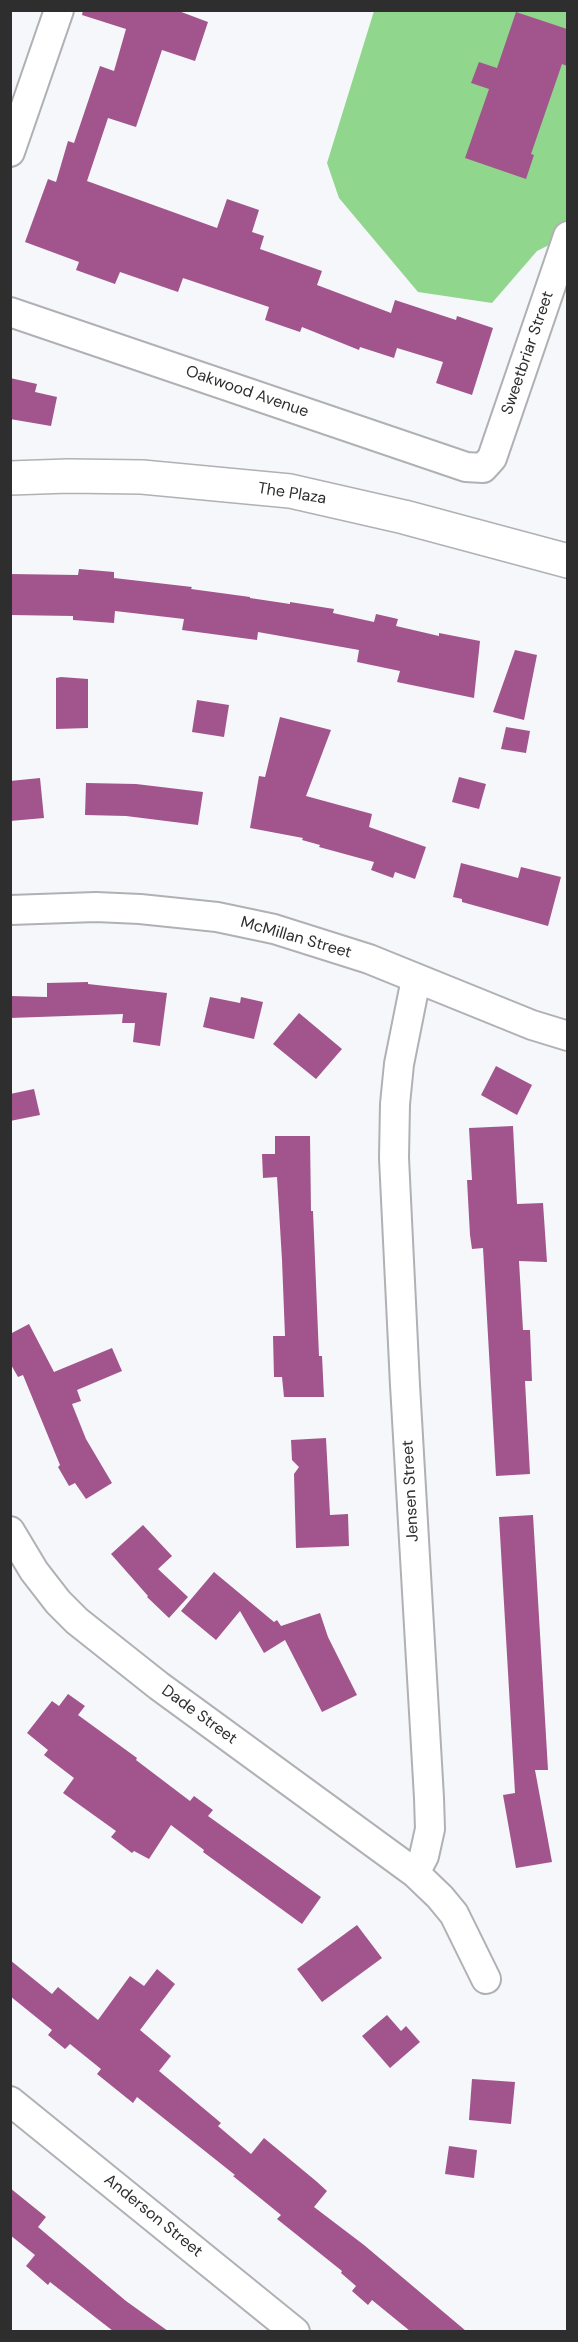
<!DOCTYPE html>
<style>
body{margin:0}
#map{position:relative;width:578px;height:2342px;overflow:hidden;background:#f5f7fa;font-family:"DM Sans",sans-serif}
canvas{display:block}
.frame{position:absolute;inset:0;border:12px solid #2e2e2f;pointer-events:none}
</style>
<div id="map">
<canvas width="578" height="2342"></canvas>
<div class="frame"></div>
</div>
<script>
const g = document.querySelector('canvas').getContext('2d');
g.lineJoin = 'round';
function fillPath(path, color) { g.fillStyle = color; g.fill(path, 'evenodd'); }
const toPath = rows => new Path2D(rows.map(r => 'M' + r).join(''));
function stroke(path, color, width, dash) { g.strokeStyle = color; g.lineWidth = width; g.lineCap = dash ? 'butt' : 'round'; g.setLineDash(dash || []); g.stroke(path); }
function write(font, color, halo, rows, align = 'center') {
  g.font = font + ' "DM Sans",sans-serif'; g.lineWidth = 6; g.setLineDash([]); g.textBaseline = 'middle'; g.strokeStyle = halo; g.fillStyle = color; for (const [text, x, y, turn = 0] of rows) {
    g.save(); g.translate(x, y); g.rotate((+turn || 0) * Math.PI / 180); g.textAlign = isNaN(turn) ? turn : align; if (halo) g.strokeText(text, 0, 0); g.fillText(text, 0, 0); g.restore();
  }
}
const forest = toPath([
 [374,11,567,11,567,236,537,251,492,303,418,292,339,198,327,163]
]);
const building = toPath([
 [83,10,176,10,208,22,195,61,162,50,136,127,108,118,87,181,217,228,227,199,259,210,252,232,264,236,260,249,322,271,317,285,391,313,395,300,456,320,457,316,493,328,472,395,436,383,443,362,397,348,394,358,360,347,359,350,302,327,300,332,265,320,269,307,183,278,178,292,120,272,115,284,76,270,79,262,25,242,48,179,56,182,68,141,74,143,100,66,114,71,126,29,82,15],
 [516,12,567,29,567,66,562,64,531,154,534,155,526,179,465,158,489,89,471,83,479,62,497,68],
 [10,378,37,384,35,392,57,397,51,426,10,419],
 [79,569,114,572,114,578,192,587,191,589,250,597,250,598,290,604,290,602,334,609,333,613,374,622,376,614,398,619,396,626,439,636,439,633,480,641,474,698,397,682,400,671,357,662,359,650,258,632,257,640,182,630,184,619,115,611,114,623,73,620,73,616,10,615,10,574,78,575],
 [515,650,537,655,524,720,493,712],
 [61,677,88,679,88,728,56,729,56,678],
 [197,700,229,705,224,737,192,732],
 [280,717,331,730,306,796,372,814,369,827,426,847,415,879,395,872,393,878,371,870,374,862,319,847,320,845,302,840,303,838,250,828,259,776,265,777],
 [506,727,530,731,526,753,501,749],
 [459,777,486,784,479,809,452,802],
 [40,778,44,818,10,821,10,781],
 [86,783,136,784,203,792,198,825,126,816,85,815],
 [461,863,518,878,521,867,561,877,548,926,462,902,462,899,453,897],
 [88,982,88,984,167,993,160,1046,133,1042,135,1023,122,1023,123,1014,10,1018,10,996,47,997,47,983],
 [210,997,240,1003,241,997,263,1002,254,1039,203,1027],
 [299,1013,342,1049,316,1079,273,1044],
 [496,1066,532,1085,517,1115,481,1095],
 [34,1089,40,1115,10,1121,10,1094],
 [513,1126,517,1204,543,1203,547,1262,519,1261,523,1330,530,1330,532,1381,525,1381,530,1474,496,1476,483,1248,472,1249,470,1235,467,1180,472,1180,469,1128],
 [275,1136,310,1136,311,1211,313,1211,319,1356,322,1356,324,1397,284,1397,282,1377,274,1377,273,1336,285,1336,282,1260,277,1177,263,1178,262,1154,275,1154],
 [29,1324,54,1372,112,1348,122,1371,77,1390,81,1401,72,1404,86,1439,112,1483,86,1499,75,1483,69,1486,58,1467,60,1465,23,1375,18,1377,10,1363,10,1334],
 [326,1438,330,1515,348,1514,349,1546,296,1548,294,1474,299,1467,292,1460,291,1440],
 [533,1515,548,1770,535,1770,552,1862,516,1868,503,1795,515,1793,499,1517],
 [143,1525,172,1556,158,1569,188,1597,169,1618,147,1597,148,1596,111,1554],
 [214,1572,274,1622,277,1620,281,1626,320,1613,328,1637,357,1695,322,1712,285,1640,264,1653,240,1611,216,1640,181,1611],
 [68,1694,85,1706,78,1715,137,1758,136,1760,190,1801,194,1796,213,1810,208,1816,321,1897,302,1924,203,1852,204,1850,171,1825,149,1859,134,1851,132,1853,111,1837,116,1831,63,1793,74,1778,44,1755,48,1750,27,1733,52,1701,59,1706],
 [357,1925,382,1958,322,2002,297,1969],
 [10,1960,52,1994,58,1987,98,2020,130,1976,144,1986,157,1969,175,1984,140,2030,171,2056,159,2071,221,2123,218,2126,251,2154,264,2138,316,2181,327,2191,314,2207,364,2245,466,2331,410,2331,372,2300,368,2305,352,2291,356,2286,341,2273,342,2271,277,2219,281,2215,233,2176,235,2175,137,2097,133,2103,97,2074,101,2069,70,2044,65,2049,48,2035,52,2030,10,1996],
 [387,2015,401,2031,406,2026,420,2042,390,2068,362,2036],
 [472,2079,515,2082,511,2124,469,2120],
 [449,2146,477,2150,474,2178,445,2174],
 [10,2188,46,2217,38,2227,126,2301,168,2331,113,2331,50,2282,48,2285,26,2266,35,2255,10,2235]
]);
const minor = toPath([
 [10,152,59,10],
 [10,312,466,467,483,468,492,458,568,236],
 [10,910,96,907,140,909,217,917,274,929,369,959,532,1025,568,1036],
 [10,1531,34,1571,58,1602,77,1621,159,1686,415,1873,440,1897,454,1914,486,1979],
 [415,1873,424,1856,430,1829,429,1798,405,1385,394,1158,395,1104,399,1064,416,979],
 [10,2101,295,2332]
]);
const secondary = toPath([
 [10,478,68,476,142,477,290,491,404,517,568,561]
]);
const streetNames = [
 ["Sweetbriar Street",528,353,-71],
 ["Oakwood Avenue",247,392,19],
 ["The Plaza",292,494,9],
 ["McMillan Street",296,938,16],
 ["Jensen Street",411,1491,-93],
 ["Dade Street",199,1715,36],
 ["Anderson Street",153,2216,39]
];
fillPath(forest, '#91d68d');
fillPath(building, '#a2558c');
stroke(minor, '#b0b1b4', 32);
stroke(secondary, '#b0b1b4', 36);
stroke(minor, '#fff', 28);
stroke(secondary, '#fff', 33);
write('16px', '#2e2e2f', '#fff', streetNames);
</script>
